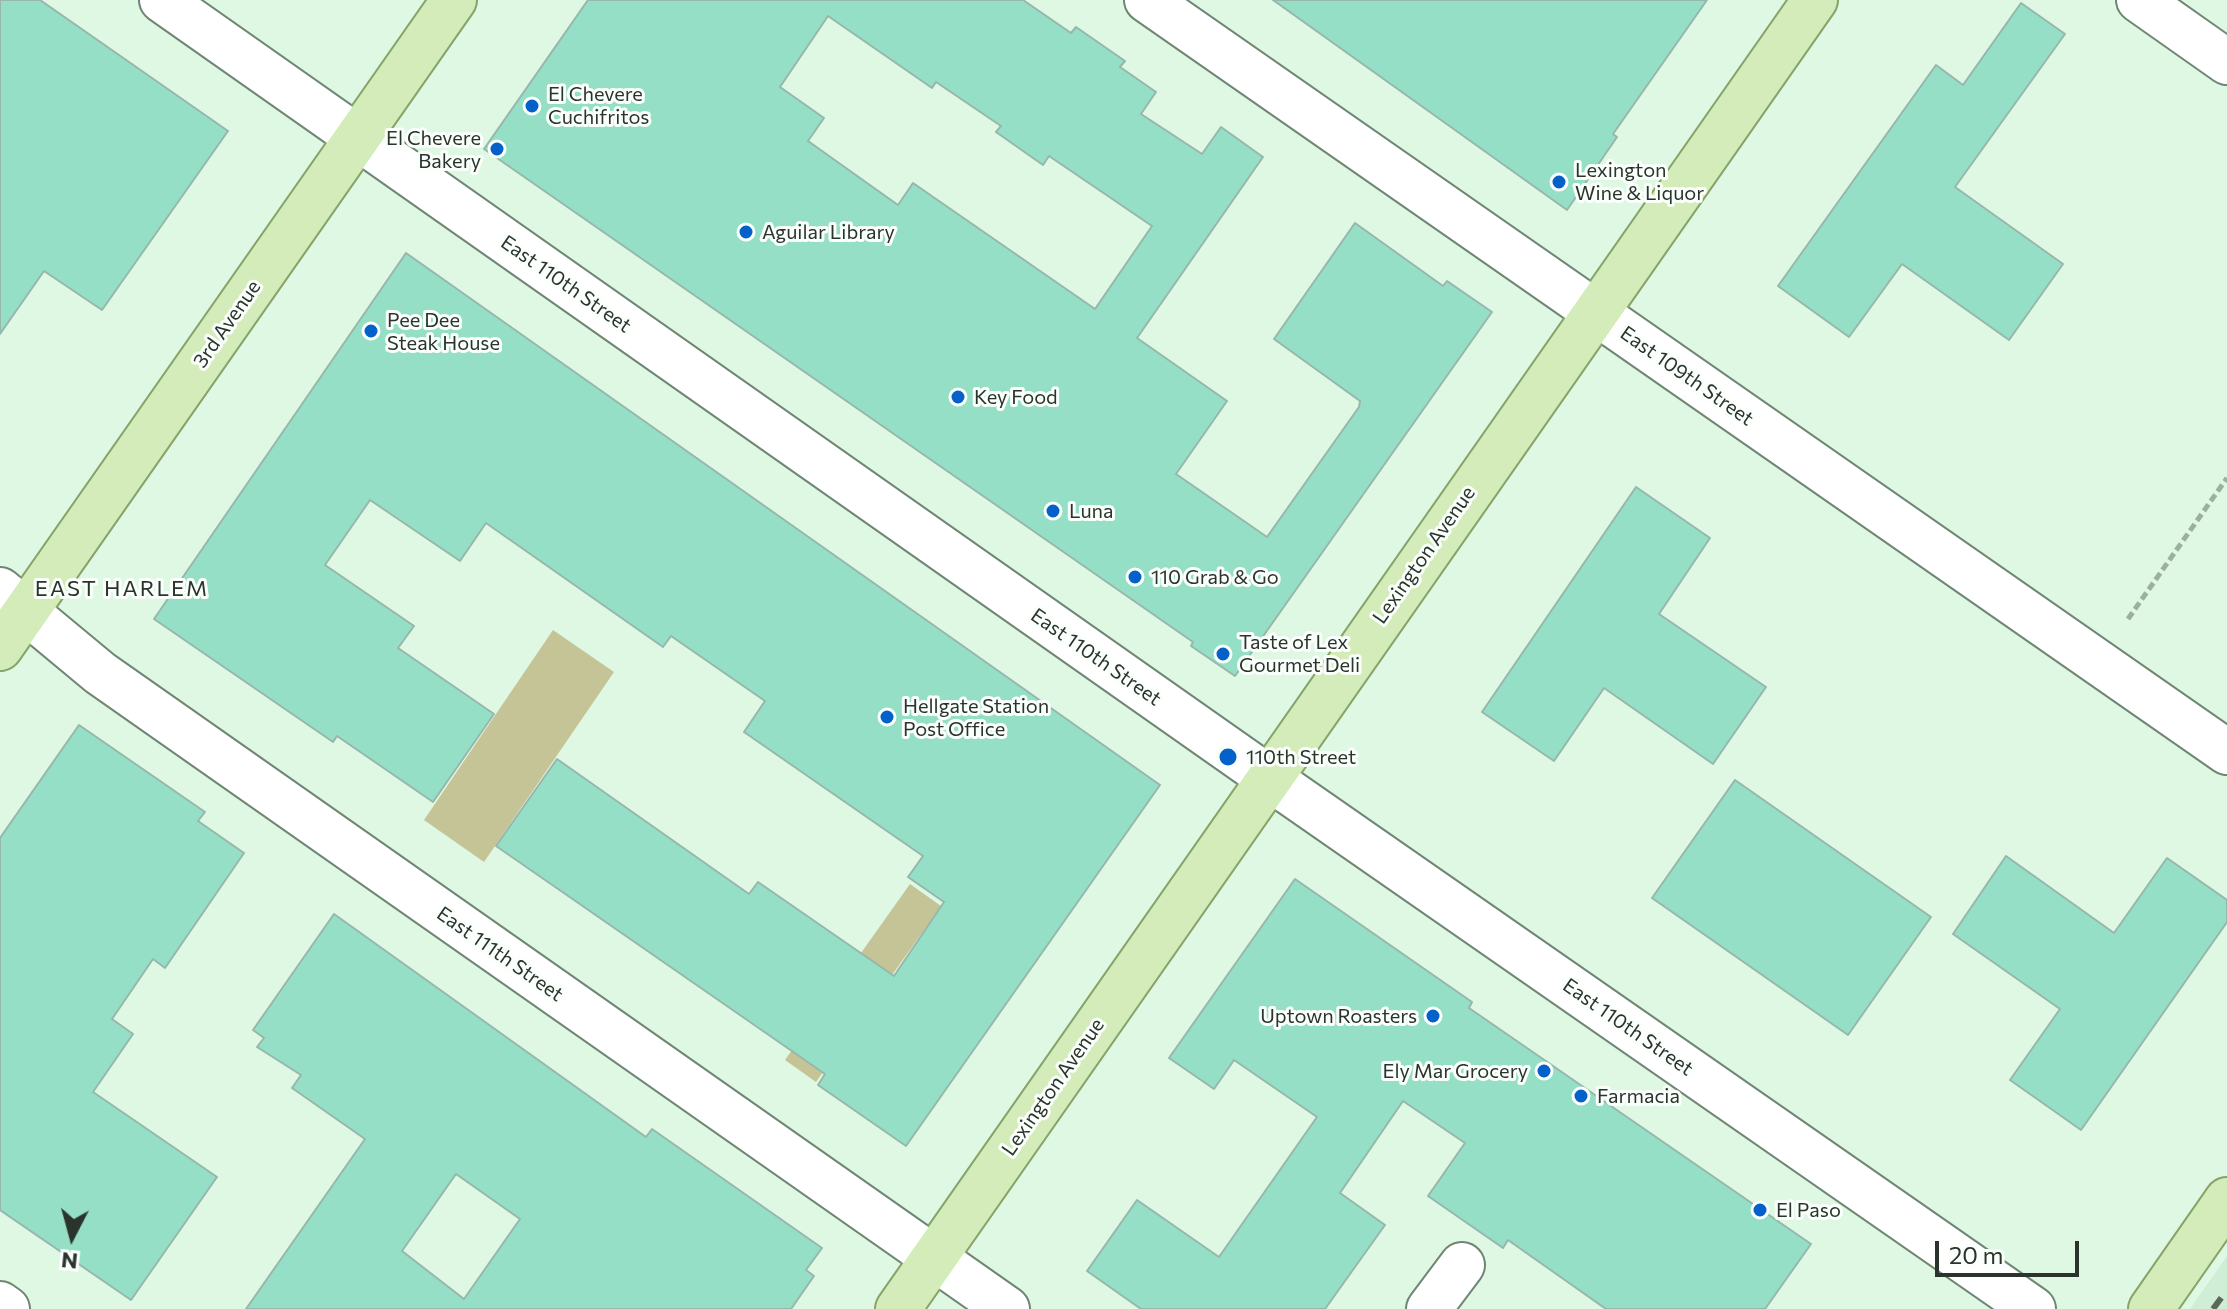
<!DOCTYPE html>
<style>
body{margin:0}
#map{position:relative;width:2227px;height:1309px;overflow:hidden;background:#dff8e3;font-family:Commissioner,sans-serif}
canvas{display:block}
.north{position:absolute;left:32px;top:1197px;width:80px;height:80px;-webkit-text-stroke:6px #fafffb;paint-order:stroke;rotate:186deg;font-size:22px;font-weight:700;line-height:32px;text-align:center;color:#2a342c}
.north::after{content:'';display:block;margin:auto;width:28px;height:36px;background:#2a342c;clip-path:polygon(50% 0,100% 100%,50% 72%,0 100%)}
.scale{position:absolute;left:1935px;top:1241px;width:144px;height:36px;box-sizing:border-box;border:4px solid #2a342c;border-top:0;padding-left:10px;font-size:24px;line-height:28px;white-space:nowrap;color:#2a342c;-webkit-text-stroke:6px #fafffb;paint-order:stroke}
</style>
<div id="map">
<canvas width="2227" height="1309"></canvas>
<div class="north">N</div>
<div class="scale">20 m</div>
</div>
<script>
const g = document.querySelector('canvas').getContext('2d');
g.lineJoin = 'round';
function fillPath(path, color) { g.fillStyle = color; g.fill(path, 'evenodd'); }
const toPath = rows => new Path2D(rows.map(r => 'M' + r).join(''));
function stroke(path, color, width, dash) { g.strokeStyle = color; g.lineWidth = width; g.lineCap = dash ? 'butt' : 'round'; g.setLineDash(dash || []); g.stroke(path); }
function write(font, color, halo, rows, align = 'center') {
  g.font = font + ' Commissioner,sans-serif'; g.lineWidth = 6; g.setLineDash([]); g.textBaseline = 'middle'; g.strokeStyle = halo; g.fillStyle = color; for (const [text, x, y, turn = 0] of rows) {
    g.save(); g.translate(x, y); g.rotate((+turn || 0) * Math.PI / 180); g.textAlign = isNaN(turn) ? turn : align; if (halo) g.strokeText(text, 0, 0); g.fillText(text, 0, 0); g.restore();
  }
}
const built = toPath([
 [2227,1256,2227,1309,2190,1309]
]);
const green = toPath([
 [553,630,614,672,484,862,424,820],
 [910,884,941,906,816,1082,785,1060]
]);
const building = toPath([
 [0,0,40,0,228,131,102,310,44,271,0,334,0,0],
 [588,0,1023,0,1071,33,1076,27,1125,61,1120,67,1156,92,1141,114,1202,154,1221,127,1263,157,1137,338,1227,401,1176,474,1267,537,1359,407,1360,401,1274,339,1355,223,1443,286,1447,281,1492,312,1235,676,1191,646,1193,642,484,149,588,0],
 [828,16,932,88,936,82,1001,126,996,132,1043,165,1049,156,1152,226,1095,309,913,183,898,205,808,141,824,118,780,87,828,16],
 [1273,0,1707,0,1613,134,1617,137,1567,210,1273,0],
 [2021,3,2065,34,1955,187,2063,264,2009,340,1902,264,1849,337,1778,286,1936,65,1963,85,2021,3],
 [406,253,1160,785,906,1146,818,1085,825,1074,496,846,557,759,749,894,758,882,894,976,944,902,908,877,923,856,744,732,765,701,671,636,663,647,486,523,460,561,370,500,325,565,414,626,398,648,494,714,433,802,337,736,333,742,154,619,406,253],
 [1636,487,1710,538,1659,614,1766,687,1713,764,1604,688,1554,761,1482,712,1636,487],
 [79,725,205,812,198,821,244,853,165,968,153,959,112,1019,133,1034,93,1092,217,1177,131,1300,0,1210,0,838,79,725],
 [1735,780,1931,917,1848,1035,1652,898,1735,780],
 [2006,856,2114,933,2167,858,2227,900,2227,922,2081,1130,2010,1080,2060,1009,1953,934,2006,856],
 [1295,879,1472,1002,1469,1008,1811,1244,1765,1309,1606,1309,1508,1240,1503,1248,1428,1196,1465,1143,1403,1101,1340,1193,1385,1225,1325,1309,1141,1309,1087,1271,1137,1200,1219,1257,1317,1117,1234,1060,1214,1089,1169,1058,1295,879],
 [334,914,646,1137,652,1129,822,1248,806,1270,814,1276,791,1309,246,1309,365,1139,292,1088,301,1075,257,1047,264,1038,253,1030,334,914],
 [456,1174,520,1219,464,1299,402,1251,456,1174]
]);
const path = toPath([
 [2128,619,2227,478]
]);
const minor = toPath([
 [162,0,1269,778,2033,1309],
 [1147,0,2227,752],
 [2139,0,2227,62],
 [0,590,100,673,1007,1309],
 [0,1304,7,1309],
 [1429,1309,1462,1265]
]);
const major = toPath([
 [0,648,454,0],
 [898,1309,1815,0],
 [2151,1309,2227,1200]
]);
const rail = toPath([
 [2213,1309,2227,1290]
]);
const markers = [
 [532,106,8,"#0461ca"],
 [497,149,8,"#0461ca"],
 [1559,182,8,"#0461ca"],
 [746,232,8,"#0461ca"],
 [371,331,8,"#0461ca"],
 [958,397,8,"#0461ca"],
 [1053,511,8,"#0461ca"],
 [1135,577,8,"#0461ca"],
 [1223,654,8,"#0461ca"],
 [887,717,8,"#0461ca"],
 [1228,757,10,"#0461ca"],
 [1433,1016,8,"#0461ca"],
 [1544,1071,8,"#0461ca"],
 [1581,1096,8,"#0461ca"],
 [1760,1210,8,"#0461ca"]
];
const poiNames = [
 ["El Chevere",548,94],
 ["Cuchifritos",548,117],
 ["El Chevere",481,138,"right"],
 ["Bakery",481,161,"right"],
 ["Lexington",1575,170],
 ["Wine & Liquor",1575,193],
 ["Aguilar Library",762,232],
 ["Pee Dee",387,320],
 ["Steak House",387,343],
 ["Key Food",974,397],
 ["Luna",1069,511],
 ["110 Grab & Go",1151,577],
 ["Taste of Lex",1239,642],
 ["Gourmet Deli",1239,665],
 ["Hellgate Station",903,706],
 ["Post Office",903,729],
 ["110th Street",1246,757],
 ["Uptown Roasters",1417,1016,"right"],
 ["Ely Mar Grocery",1528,1071,"right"],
 ["Farmacia",1597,1096],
 ["El Paso",1776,1210]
];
const streetNames = [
 ["East 110th Street",566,284,35],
 ["3rd Avenue",227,324,-55],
 ["East 109th Street",1687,376,35],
 ["Lexington Avenue",1424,555,-55],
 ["East 110th Street",1096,657,35],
 ["East 111th Street",500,954,35],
 ["East 110th Street",1628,1027,35],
 ["Lexington Avenue",1053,1087,-55]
];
const neighbourhoodNames = [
 ["EAST HARLEM",122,589]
];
fillPath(built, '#cfeed5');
fillPath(green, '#c4c497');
fillPath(building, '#96dfc7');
stroke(building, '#97b7ac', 2);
stroke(minor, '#6f8674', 48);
stroke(major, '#86a36a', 48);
stroke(path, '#9db0a0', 5, [8, 4]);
stroke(minor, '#fff', 44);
stroke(major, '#d4ecba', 44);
stroke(rail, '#5b695d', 6, [14, 14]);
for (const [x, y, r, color] of markers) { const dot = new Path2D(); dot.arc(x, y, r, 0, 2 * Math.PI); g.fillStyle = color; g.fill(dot); stroke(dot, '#fafffb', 3); }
write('20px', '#2a342c', '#fafffb', poiNames, 'left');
write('20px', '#2a342c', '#fafffb', streetNames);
g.letterSpacing = '2px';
write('22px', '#2a342c', '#fafffb', neighbourhoodNames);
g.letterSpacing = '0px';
</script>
